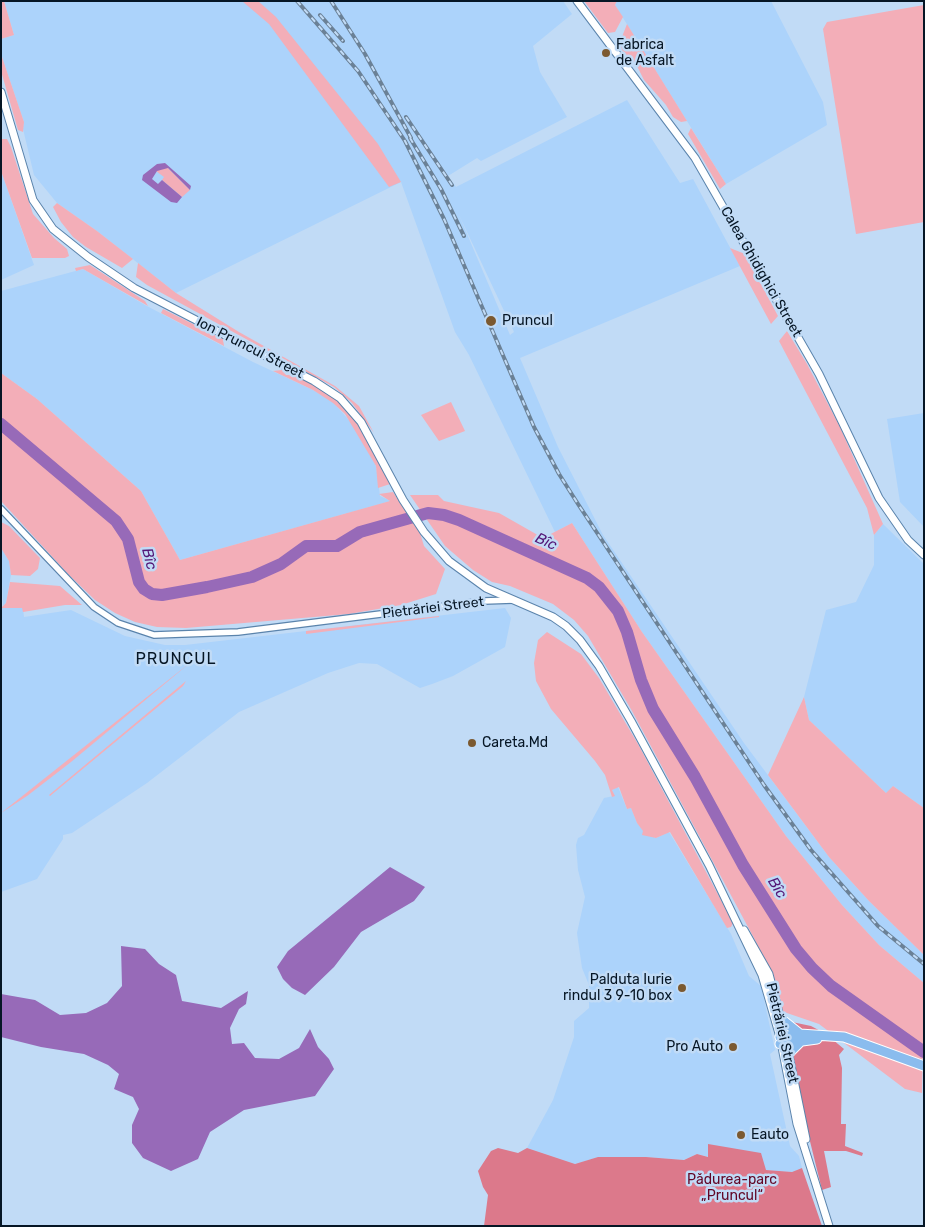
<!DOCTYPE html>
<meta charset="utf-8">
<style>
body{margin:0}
#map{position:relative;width:925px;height:1227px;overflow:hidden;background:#c1dbf6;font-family:Rubik,sans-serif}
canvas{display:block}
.frame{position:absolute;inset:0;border:2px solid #061625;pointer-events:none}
</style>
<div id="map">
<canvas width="925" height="1227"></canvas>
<div class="frame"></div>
</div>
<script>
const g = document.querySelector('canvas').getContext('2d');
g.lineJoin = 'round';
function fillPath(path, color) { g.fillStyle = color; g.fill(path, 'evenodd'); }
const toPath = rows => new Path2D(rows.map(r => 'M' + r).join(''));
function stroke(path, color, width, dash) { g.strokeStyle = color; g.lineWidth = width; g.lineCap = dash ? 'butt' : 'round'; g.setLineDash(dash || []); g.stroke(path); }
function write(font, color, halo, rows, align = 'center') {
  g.font = font + ' Rubik,sans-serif'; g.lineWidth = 5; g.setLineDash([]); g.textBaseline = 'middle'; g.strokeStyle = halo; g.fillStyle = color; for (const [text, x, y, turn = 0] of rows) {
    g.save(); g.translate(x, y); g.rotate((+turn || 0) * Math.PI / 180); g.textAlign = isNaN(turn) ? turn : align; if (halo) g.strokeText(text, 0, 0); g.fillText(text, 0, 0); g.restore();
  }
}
const built = toPath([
 [4,1,563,1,572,14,533,46,540,72,567,117,481,161,477,158,448,176,456,187,627,100,680,183,693,179,740,266,520,358,558,447,603,535,744,743,829,857,869,901,924,955,924,983,879,945,842,905,786,836,642,632,572,523,555,532,469,355,455,332,401,182,176,293,97,231,57,203,34,175,23,129,24,122,1,54,1,39,14,35],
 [459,215,514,332,510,335],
 [617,1,771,1,823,102,827,125,726,184,615,5],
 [1,171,34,265,1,280],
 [83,269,145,305,253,362,313,390,333,402,355,427,376,466,380,496,391,501,180,560,141,491,37,399,1,373,1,291],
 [924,413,924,527,900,502,887,419],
 [883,524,924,564,924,808,893,786,887,794,809,720,804,697,826,610,856,602,874,565,874,535],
 [1,548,9,561,11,575,6,603,3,606],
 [1,608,23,608,24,617,71,610,125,636,165,645,185,645,505,608,511,618,505,647,453,676,432,684,420,688,377,664,359,663,328,673,239,712,147,783,72,833,63,835,63,839,37,879,1,892],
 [618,787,627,809,631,808,637,823,644,831,656,838,669,832,731,934,749,976,761,986,775,1050,770,1054,790,1146,799,1156,802,1168,792,1172,765,1170,708,1144,709,1157,697,1154,684,1160,646,1157,599,1157,575,1164,527,1148,553,1100,574,1037,574,1021,589,1008,589,985,582,968,577,933,585,897,578,870,576,845,578,838,584,835,604,798,614,796,612,790]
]);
const green = toPath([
 [1,1,4,1,14,35,1,39],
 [242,1,258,1,276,17,378,144,401,182,389,187,269,24],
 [584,1,617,1,615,5,623,17,615,32,608,33],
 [924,5,924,222,856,234,823,29,827,22],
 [627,24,687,121,681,122,673,117,666,105,644,80,637,66,622,50,620,42],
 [1,54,24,122,23,132,18,130,1,71],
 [691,128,726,184,720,189,688,134],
 [1,139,7,139,11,147,33,214,54,238,67,249,69,256,65,258,32,258,1,171],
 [163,168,168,168,190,190,182,197,162,180,164,177,156,171],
 [57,203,97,231,133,259,122,268,86,247,73,237,61,222,53,207],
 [730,248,745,254,778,316,771,324],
 [138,263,176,293,239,332,335,386,359,406,374,433,352,403,334,387,147,285,136,277],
 [90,265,145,301,148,306,83,269,76,271,75,268],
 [163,309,223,339,224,346,161,313],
 [787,331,807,364,840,427,883,524,874,535,867,508,779,341],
 [282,370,286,375,294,375,309,382,329,394,348,411,360,426,390,484,378,488,376,466,345,414,333,403,313,390,273,371],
 [1,373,37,399,141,491,180,560,390,501,379,494,393,492,420,533,424,546,445,569,436,594,401,605,349,614,186,628,157,627,135,622,115,613,95,600,69,575,1,501],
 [451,402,465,431,439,441,421,415],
 [410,495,438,495,444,501,499,513,543,538,572,523,642,632,786,836,842,905,879,945,924,983,922,1093,905,1089,819,1024,784,1012,781,1008,783,1006,771,974,755,940,632,711,588,636,574,620,553,604,510,586,492,582,473,570,445,546],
 [1,522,9,526,40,558,38,569,30,576,11,575,9,561,1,548],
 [10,582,60,586,82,605,65,605,23,612,22,608,1,608,6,603],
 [439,616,439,617,306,634,306,631],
 [547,632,581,654,599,678,638,744,695,851,733,923,731,927,727,928,670,832,656,838,642,835,643,831,637,823,631,808,627,809,619,787,612,790,615,796,612,797,605,775,595,761,551,709,536,681,534,663,538,640],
 [191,662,71,762,27,796,1,813],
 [186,681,183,686,50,796,49,795],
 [804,697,809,720,886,793,893,786,924,808,924,955,869,901,829,857,768,775]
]);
const forest = toPath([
 [792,1022,811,1026,826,1034,844,1049,839,1055,842,1068,841,1124,846,1124,845,1146,863,1153,862,1156,846,1151,824,1151,831,1187,822,1190,805,1121,785,1025],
 [708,1144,761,1153,766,1170,792,1172,802,1168,822,1226,484,1226,488,1195,483,1187,478,1171,491,1151,498,1148,518,1153,527,1148,575,1164,598,1157,646,1157,684,1160,697,1154,708,1157]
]);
const water = toPath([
 [165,163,191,186,190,190,168,168,157,171,152,179,158,184,162,180,182,197,177,203,171,202,142,180,143,175,157,164],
 [390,867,425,887,414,901,361,932,334,967,305,995,292,988,283,979,277,967,288,951],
 [121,946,145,949,159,964,176,975,182,1001,221,1008,248,991,246,1004,239,1009,230,1028,232,1044,244,1043,255,1058,279,1059,299,1048,310,1029,318,1047,329,1059,334,1069,315,1096,244,1110,210,1132,198,1159,171,1171,143,1158,132,1143,132,1125,139,1109,133,1097,114,1089,119,1074,108,1065,84,1054,41,1047,1,1037,1,994,35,1000,60,1015,86,1013,107,1003,122,986]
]);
const river = toPath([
 [1,424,116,521,128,539,139,582,144,589,152,594,162,595,207,587,252,577,281,564,306,546,337,546,360,532,428,513,444,515,459,520,587,578,599,587,618,611,627,632,641,680,653,709,695,777,743,865,796,949,812,968,831,986,924,1052]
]);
const minor = toPath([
 [1,509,94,607,118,623,154,635,238,632,484,601,513,600]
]);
const tertiary = toPath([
 [577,1,695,158,819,374,879,498,908,540,924,555],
 [1,92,33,200,53,229,88,257,134,288,314,381,340,398,361,422,403,500,424,532,449,561,486,588,553,617,566,626,580,640,599,666,631,721,709,865,762,975,780,1037,797,1124,829,1226],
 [744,930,769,974,785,1036,806,1139]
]);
const trunk = toPath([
 [780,1018,800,1034],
 [780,1037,800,1034,844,1037,924,1066],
 [780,1044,817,1039],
 [788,1054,800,1042]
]);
const rail = toPath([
 [297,1,358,71,405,141,444,219,534,427,559,474,578,504,764,785,811,850,878,926,924,964],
 [331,1,365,54,411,138],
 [320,15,343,41],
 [406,117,452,185],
 [410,138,441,189,464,236]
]);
const markers = [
 [606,53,5,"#7b5930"],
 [491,321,6,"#7b5930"],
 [472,743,5,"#7b5930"],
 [682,988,5,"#7b5930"],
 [733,1047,5,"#7b5930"],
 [741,1135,5,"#7b5930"]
];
const poiNames = [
 ["Fabrica",616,45],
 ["de Asfalt",616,61],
 ["Pruncul",502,321],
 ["Careta.Md",482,743],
 ["Palduta Iurie",672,980,"right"],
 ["rindul 3 9-10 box",672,996,"right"],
 ["Pro Auto",723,1047,"right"],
 ["Eauto",751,1135]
];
const streetNames = [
 ["Calea Ghidighici Street",761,272,60],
 ["Ion Pruncul Street",250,348,27],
 ["Pietrăriei Street",433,608,-7],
 ["Pietrăriei Street",782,1033,77]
];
const parkNames = [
 ["Pădurea-parc",732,1180],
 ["„Pruncul“",732,1196]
];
const waterNames = [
 ["Bîc",546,542,24],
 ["Bîc",149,559,75],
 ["Bîc",777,888,58]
];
const quarterNames = [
 ["PRUNCUL",176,659]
];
fillPath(built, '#acd3fb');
fillPath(green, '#f3aeb8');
fillPath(forest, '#dc798b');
fillPath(water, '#976ab8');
stroke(river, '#976ab8', 12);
stroke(minor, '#5b84ac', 8);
stroke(tertiary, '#5b84ac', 9);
stroke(trunk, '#fff', 11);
stroke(minor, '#fff', 5.5);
stroke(tertiary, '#fff', 7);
stroke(trunk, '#8abcee', 9);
stroke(rail, '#6b8196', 4);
stroke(rail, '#c1dbf6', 2, [5.5]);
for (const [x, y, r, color] of markers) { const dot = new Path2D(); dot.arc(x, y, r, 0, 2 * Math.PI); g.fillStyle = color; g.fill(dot); stroke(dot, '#c1dbf6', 2); }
write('14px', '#061625', '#c1dbf6', poiNames, 'left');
write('14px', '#061625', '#c1dbf6', streetNames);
write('14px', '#620625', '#c1dbf6', parkNames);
write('italic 15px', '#531676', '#c1dbf6', waterNames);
g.letterSpacing = '1px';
write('16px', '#061625', '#c1dbf6', quarterNames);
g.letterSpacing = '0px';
</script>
